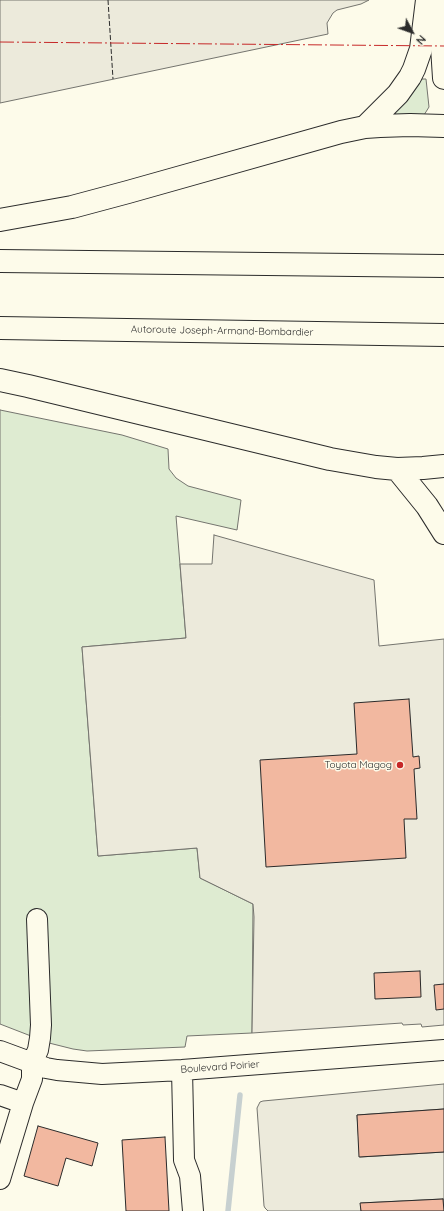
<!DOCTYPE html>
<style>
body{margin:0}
#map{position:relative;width:444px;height:1211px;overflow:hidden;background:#fdfbea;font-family:Quicksand,sans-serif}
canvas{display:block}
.north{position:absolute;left:392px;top:12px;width:40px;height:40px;-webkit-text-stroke:3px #fdfbea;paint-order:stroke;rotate:131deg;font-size:11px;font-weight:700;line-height:16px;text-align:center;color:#2b2b2b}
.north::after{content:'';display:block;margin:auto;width:14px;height:18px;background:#2b2b2b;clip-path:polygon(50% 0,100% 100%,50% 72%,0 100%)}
</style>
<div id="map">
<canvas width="444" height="1211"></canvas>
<div class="north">N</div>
</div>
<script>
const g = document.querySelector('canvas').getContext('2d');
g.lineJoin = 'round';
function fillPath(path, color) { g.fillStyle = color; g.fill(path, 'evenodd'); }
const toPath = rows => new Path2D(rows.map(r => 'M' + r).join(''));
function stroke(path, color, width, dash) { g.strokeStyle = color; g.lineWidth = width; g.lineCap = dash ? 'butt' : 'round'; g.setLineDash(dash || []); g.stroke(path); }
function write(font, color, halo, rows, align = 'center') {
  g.font = font + ' Quicksand,sans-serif'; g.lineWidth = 3; g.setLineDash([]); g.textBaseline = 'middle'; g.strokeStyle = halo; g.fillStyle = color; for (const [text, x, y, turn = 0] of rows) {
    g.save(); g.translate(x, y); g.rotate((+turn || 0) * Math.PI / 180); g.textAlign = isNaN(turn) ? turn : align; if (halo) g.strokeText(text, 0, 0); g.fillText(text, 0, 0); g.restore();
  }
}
const green = toPath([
 [422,79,426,79,429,107,424,115,393,115,392,113,411,94,422,79],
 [0,410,122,435,168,449,169,469,176,478,188,486,241,500,237,530,176,516,186,638,82,647,98,856,197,848,200,878,253,904,252,1033,187,1036,185,1047,87,1051,73,1049,49,1043,0,1024,0,410]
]);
const parking = toPath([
 [0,0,369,0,361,4,337,10,333,13,327,23,328,34,0,103,0,0],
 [214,535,374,580,379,646,444,639,444,1025,422,1027,421,1024,403,1025,402,1023,252,1033,254,917,253,904,200,878,197,848,98,856,82,647,186,638,180,564,212,564,214,535],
 [444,1084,444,1109,357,1115,360,1157,444,1152,444,1210,443,1199,361,1203,361,1211,268,1211,265,1208,264,1206,257,1108,260,1102,263,1101,444,1084]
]);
const stream = toPath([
 [228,1211,240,1095]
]);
const building = toPath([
 [409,699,413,757,419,756,420,768,414,769,417,819,404,819,406,858,266,867,260,760,357,754,354,703,409,699],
 [420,971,421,997,375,999,374,973,420,971],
 [444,984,444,1009,436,1010,434,985,444,984],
 [444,1109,444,1152,359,1157,357,1115,444,1109],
 [38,1126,98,1143,92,1166,66,1158,58,1186,24,1176,38,1126],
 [165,1137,169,1211,126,1211,122,1140,165,1137],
 [443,1199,444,1211,361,1211,360,1203,443,1199]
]);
const minor = toPath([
 [0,1051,46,1068,57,1070,102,1074,182,1070,444,1050],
 [182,1070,184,1160,190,1176,193,1211],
 [0,1095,23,1103],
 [0,1179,23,1103,32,1079,32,1063,38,1050,40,1038,41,1025,37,919]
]);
const major = toPath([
 [439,0,444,78]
]);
const highway = toPath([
 [365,127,398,94,410,77,414,69,421,49,427,0],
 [0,220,72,207,128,192,341,132,365,127,380,126,410,125,444,126],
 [0,261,444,266],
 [0,328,444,335],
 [0,380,28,386,330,459,376,467,397,469,423,468,444,466],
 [397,469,427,506,444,533]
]);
const fence = toPath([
 [108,0,113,79]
]);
const power = toPath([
 [0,42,444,46]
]);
const markers = [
 [400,765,4,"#c62828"]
];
const streetNames = [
 ["Autoroute Joseph-Armand-Bombardier",222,331,1],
 ["Boulevard Poirier",220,1067,-4]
];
const poiNames = [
 ["Toyota Magog",392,765]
];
fillPath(green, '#deebd1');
stroke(green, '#74746e', 1);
fillPath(parking, '#eceadb');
stroke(parking, '#74746e', 1);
stroke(stream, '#c7d0d0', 5.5);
fillPath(building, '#f2b8a0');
stroke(building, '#2b2b2b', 1);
stroke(minor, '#2b2b2b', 22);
stroke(major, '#2b2b2b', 24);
stroke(highway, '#2b2b2b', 24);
stroke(minor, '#fdfbea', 20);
stroke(major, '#fdfbea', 22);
stroke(highway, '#fdfbea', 22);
stroke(fence, '#2b2b2b', 1, [5, 2]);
stroke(power, '#c62828', 1, [14, 3, 2, 3]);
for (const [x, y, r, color] of markers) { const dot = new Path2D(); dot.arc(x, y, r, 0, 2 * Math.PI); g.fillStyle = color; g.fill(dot); stroke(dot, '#fdfbea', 1.5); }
write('10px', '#2b2b2b', '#fdfbea', streetNames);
write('10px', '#2b2b2b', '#fdfbea', poiNames, 'right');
</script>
